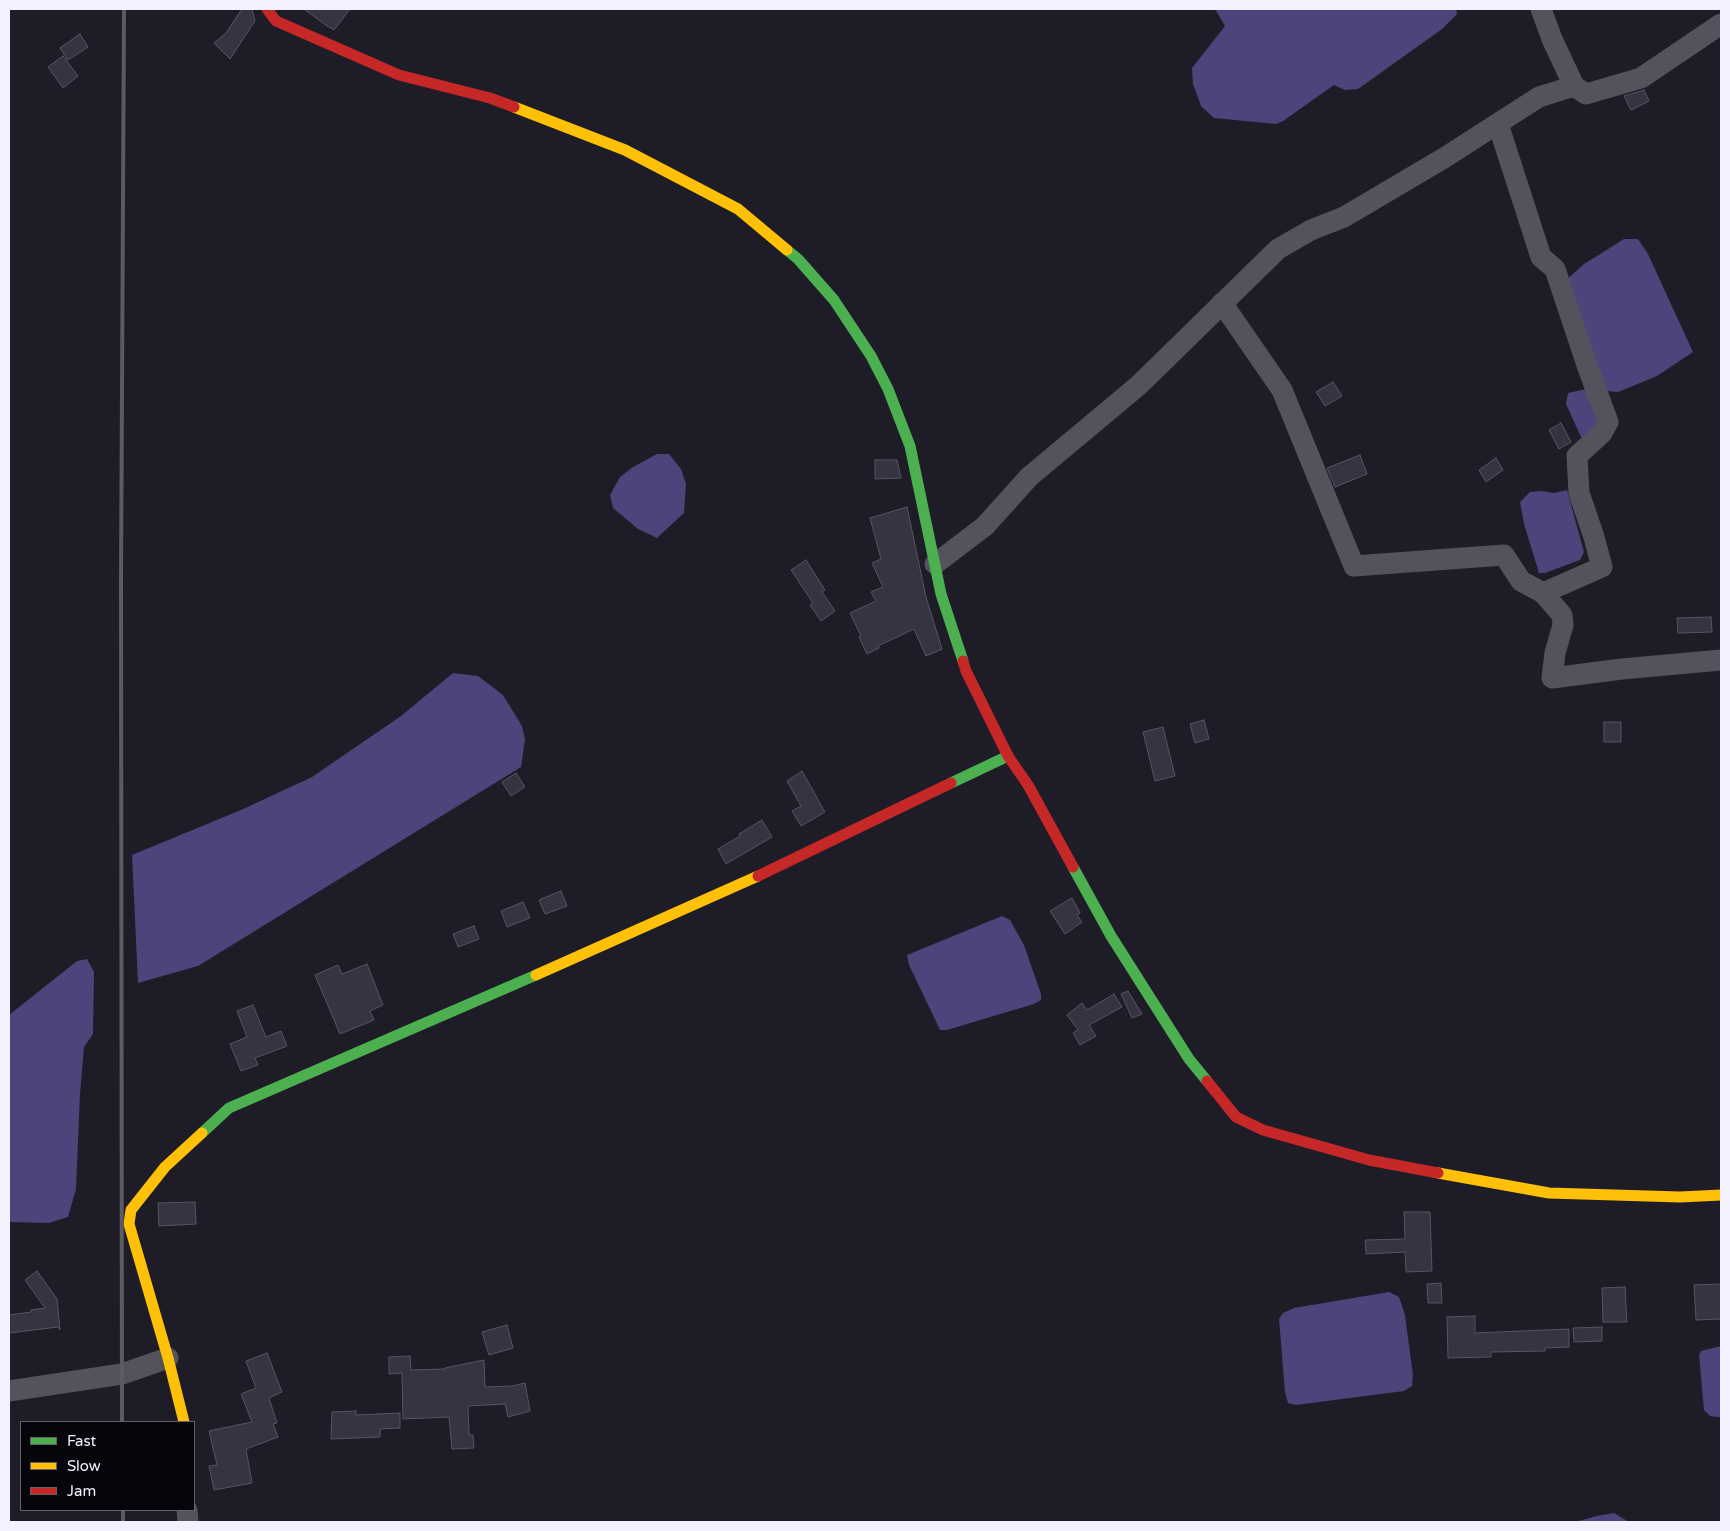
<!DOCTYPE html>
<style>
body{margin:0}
#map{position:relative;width:1730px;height:1531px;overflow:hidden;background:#1e1c27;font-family:"Varela Round",sans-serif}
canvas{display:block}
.frame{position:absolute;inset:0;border:10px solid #f2f1fd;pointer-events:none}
.legend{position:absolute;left:20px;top:1421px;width:175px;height:90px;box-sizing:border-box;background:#06050c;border:1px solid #64636c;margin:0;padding:6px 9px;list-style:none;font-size:15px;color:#f2f1fd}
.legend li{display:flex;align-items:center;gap:10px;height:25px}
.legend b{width:25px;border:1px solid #64636c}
</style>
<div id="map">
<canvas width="1730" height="1531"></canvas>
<div class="frame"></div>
<ul class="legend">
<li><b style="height:6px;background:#4caf50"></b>Fast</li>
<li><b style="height:6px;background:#ffc107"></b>Slow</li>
<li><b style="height:6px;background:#c62828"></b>Jam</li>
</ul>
</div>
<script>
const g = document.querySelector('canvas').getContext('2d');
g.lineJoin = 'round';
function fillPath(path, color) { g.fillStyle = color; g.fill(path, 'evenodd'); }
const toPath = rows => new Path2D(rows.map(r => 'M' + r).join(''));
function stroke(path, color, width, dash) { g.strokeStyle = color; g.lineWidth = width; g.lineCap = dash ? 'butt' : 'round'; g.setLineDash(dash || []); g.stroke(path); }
const water = toPath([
 [1215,9,1456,9,1457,14,1442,29,1358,89,1345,90,1334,85,1283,121,1276,124,1214,118,1201,106,1193,84,1192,68,1225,26],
 [1624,239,1638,239,1648,254,1693,352,1657,376,1618,392,1605,391,1564,282,1584,264],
 [1591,388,1601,417,1587,438,1581,437,1566,404,1568,393],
 [657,454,669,454,681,469,686,484,684,513,657,538,638,529,613,508,610,495,620,477,633,467],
 [1567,490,1584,552,1580,560,1545,573,1539,573,1524,524,1520,502,1530,492,1541,491,1554,493],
 [453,673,478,676,503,695,522,726,525,739,521,767,198,966,138,983,132,855,241,810,312,777,401,716],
 [1002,916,1010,920,1024,945,1041,994,1041,1000,1034,1004,947,1030,940,1030,909,965,907,955],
 [87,959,94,972,93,1034,84,1047,80,1094,76,1189,68,1217,49,1223,9,1222,9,1015,77,961],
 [1389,1292,1399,1297,1405,1315,1413,1375,1412,1386,1404,1391,1296,1405,1288,1403,1285,1392,1279,1319,1283,1313,1294,1308],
 [1721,1346,1721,1417,1717,1417,1710,1416,1704,1410,1699,1355,1701,1351],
 [1614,1513,1629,1522,1575,1522,1597,1516]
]);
const building = toPath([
 [242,9,252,9,255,21,230,59,214,43,226,33,242,9],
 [304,9,350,9,334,30,327,26,304,9],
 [80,34,88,47,68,60,60,48,80,34],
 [63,56,78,76,63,88,48,67,63,56],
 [1644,90,1649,101,1631,110,1624,96,1644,90],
 [1333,382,1342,396,1325,406,1316,392,1333,382],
 [1561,423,1571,442,1559,449,1549,430,1561,423],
 [1360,455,1367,474,1335,487,1327,468,1360,455],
 [1496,458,1503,470,1486,482,1479,470,1496,458],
 [875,460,897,460,901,478,875,479,875,460],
 [907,507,926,597,942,649,926,656,914,629,878,646,879,648,867,654,859,637,861,636,850,613,876,601,871,592,883,587,872,563,881,559,870,518,907,507],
 [806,560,825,590,822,592,835,611,821,621,810,605,813,603,791,570,806,560],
 [1711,617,1712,632,1678,633,1677,618,1711,617],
 [1204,720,1209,739,1195,743,1190,724,1204,720],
 [1604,722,1621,722,1621,742,1604,742,1604,722],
 [1163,727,1175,776,1155,781,1143,732,1163,727],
 [802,771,825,812,801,826,792,811,801,806,787,781,802,771],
 [516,773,525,787,511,796,502,782,516,773],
 [762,820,772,837,726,864,718,849,740,836,739,834,762,820],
 [561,891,567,906,545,914,539,900,561,891],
 [1072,898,1080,913,1077,915,1082,922,1065,934,1050,911,1072,898],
 [523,902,530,918,507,927,501,911,523,902],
 [474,926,479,939,458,947,453,934,474,926],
 [367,964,383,1005,370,1011,374,1020,340,1034,315,975,338,965,342,974,367,964],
 [1128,991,1142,1014,1132,1018,1121,994,1128,991],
 [1114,994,1122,1007,1089,1025,1096,1036,1080,1045,1073,1033,1078,1030,1067,1015,1082,1003,1087,1010,1114,994],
 [253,1005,266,1037,281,1031,287,1046,255,1058,258,1065,241,1071,230,1044,247,1037,237,1011,253,1005],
 [195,1202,196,1224,159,1226,158,1203,195,1202],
 [1404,1212,1430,1212,1432,1271,1406,1272,1405,1252,1366,1254,1365,1240,1405,1239,1404,1212],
 [37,1271,57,1299,60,1330,58,1327,9,1333,9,1315,31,1312,31,1310,45,1308,25,1280,37,1271],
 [1441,1283,1442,1303,1428,1303,1427,1284,1441,1283],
 [1721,1284,1721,1319,1696,1320,1694,1285,1721,1284],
 [1625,1287,1627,1322,1603,1322,1602,1288,1625,1287],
 [1475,1316,1475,1333,1569,1329,1569,1347,1545,1348,1545,1351,1491,1352,1491,1357,1448,1358,1447,1317,1475,1316],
 [507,1325,513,1348,489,1355,482,1332,507,1325],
 [1602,1327,1602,1341,1574,1342,1573,1328,1602,1327],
 [267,1353,282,1392,269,1398,277,1423,273,1424,278,1437,246,1449,252,1483,214,1490,209,1466,217,1465,209,1431,252,1422,241,1394,256,1388,246,1361,267,1353],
 [410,1356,411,1370,445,1369,445,1368,484,1360,485,1387,512,1386,525,1383,530,1411,508,1417,505,1404,468,1406,469,1435,473,1435,474,1448,452,1449,449,1417,403,1419,402,1373,389,1374,389,1357,410,1356],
 [356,1411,356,1415,400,1413,400,1428,380,1429,380,1437,331,1439,332,1412,356,1411]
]);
const street = toPath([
 [1541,9,1552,39,1574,86],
 [1498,124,1541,257,1555,269,1587,365,1608,422,1602,433,1577,456,1579,493,1594,537,1602,567,1543,593],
 [1222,303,1282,390,1354,566,1504,555,1521,581,1543,593,1562,615,1563,625,1555,653,1552,678,1622,669,1721,660],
 [935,564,985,526,1029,477,1139,385,1278,249,1311,230,1344,217,1444,158,1539,97,1574,86,1586,94,1641,78,1721,24],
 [9,1391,122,1374,168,1358],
 [187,1510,188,1522]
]);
const fast = toPath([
 [787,250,798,259,834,300,871,356,888,389,910,446,941,594,963,661],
 [951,783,1008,756],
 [1073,867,1111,936,1189,1059,1207,1081],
 [202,1133,229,1108,536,975]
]);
const slow = toPath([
 [514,107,625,150,738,209,787,250],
 [536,975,758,876],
 [1438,1173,1549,1193,1680,1197,1721,1195],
 [184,1422,168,1358,129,1224,131,1210,165,1167,202,1133]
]);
const jam = toPath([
 [267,9,276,21,399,75,490,98,514,107],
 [963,661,966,671,1008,756,1028,785,1073,867],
 [758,876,951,783],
 [1207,1081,1236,1117,1263,1130,1369,1160,1438,1173]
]);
const rail = toPath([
 [122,1422,121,580,124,9],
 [123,1510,123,1522]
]);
fillPath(water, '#4c447a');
fillPath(building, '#363342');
stroke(building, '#575560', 1);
stroke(street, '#54525c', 21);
stroke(fast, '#4caf50', 11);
stroke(slow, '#ffc107', 11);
stroke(jam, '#c62828', 11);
stroke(rail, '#5c5b63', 4);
</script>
